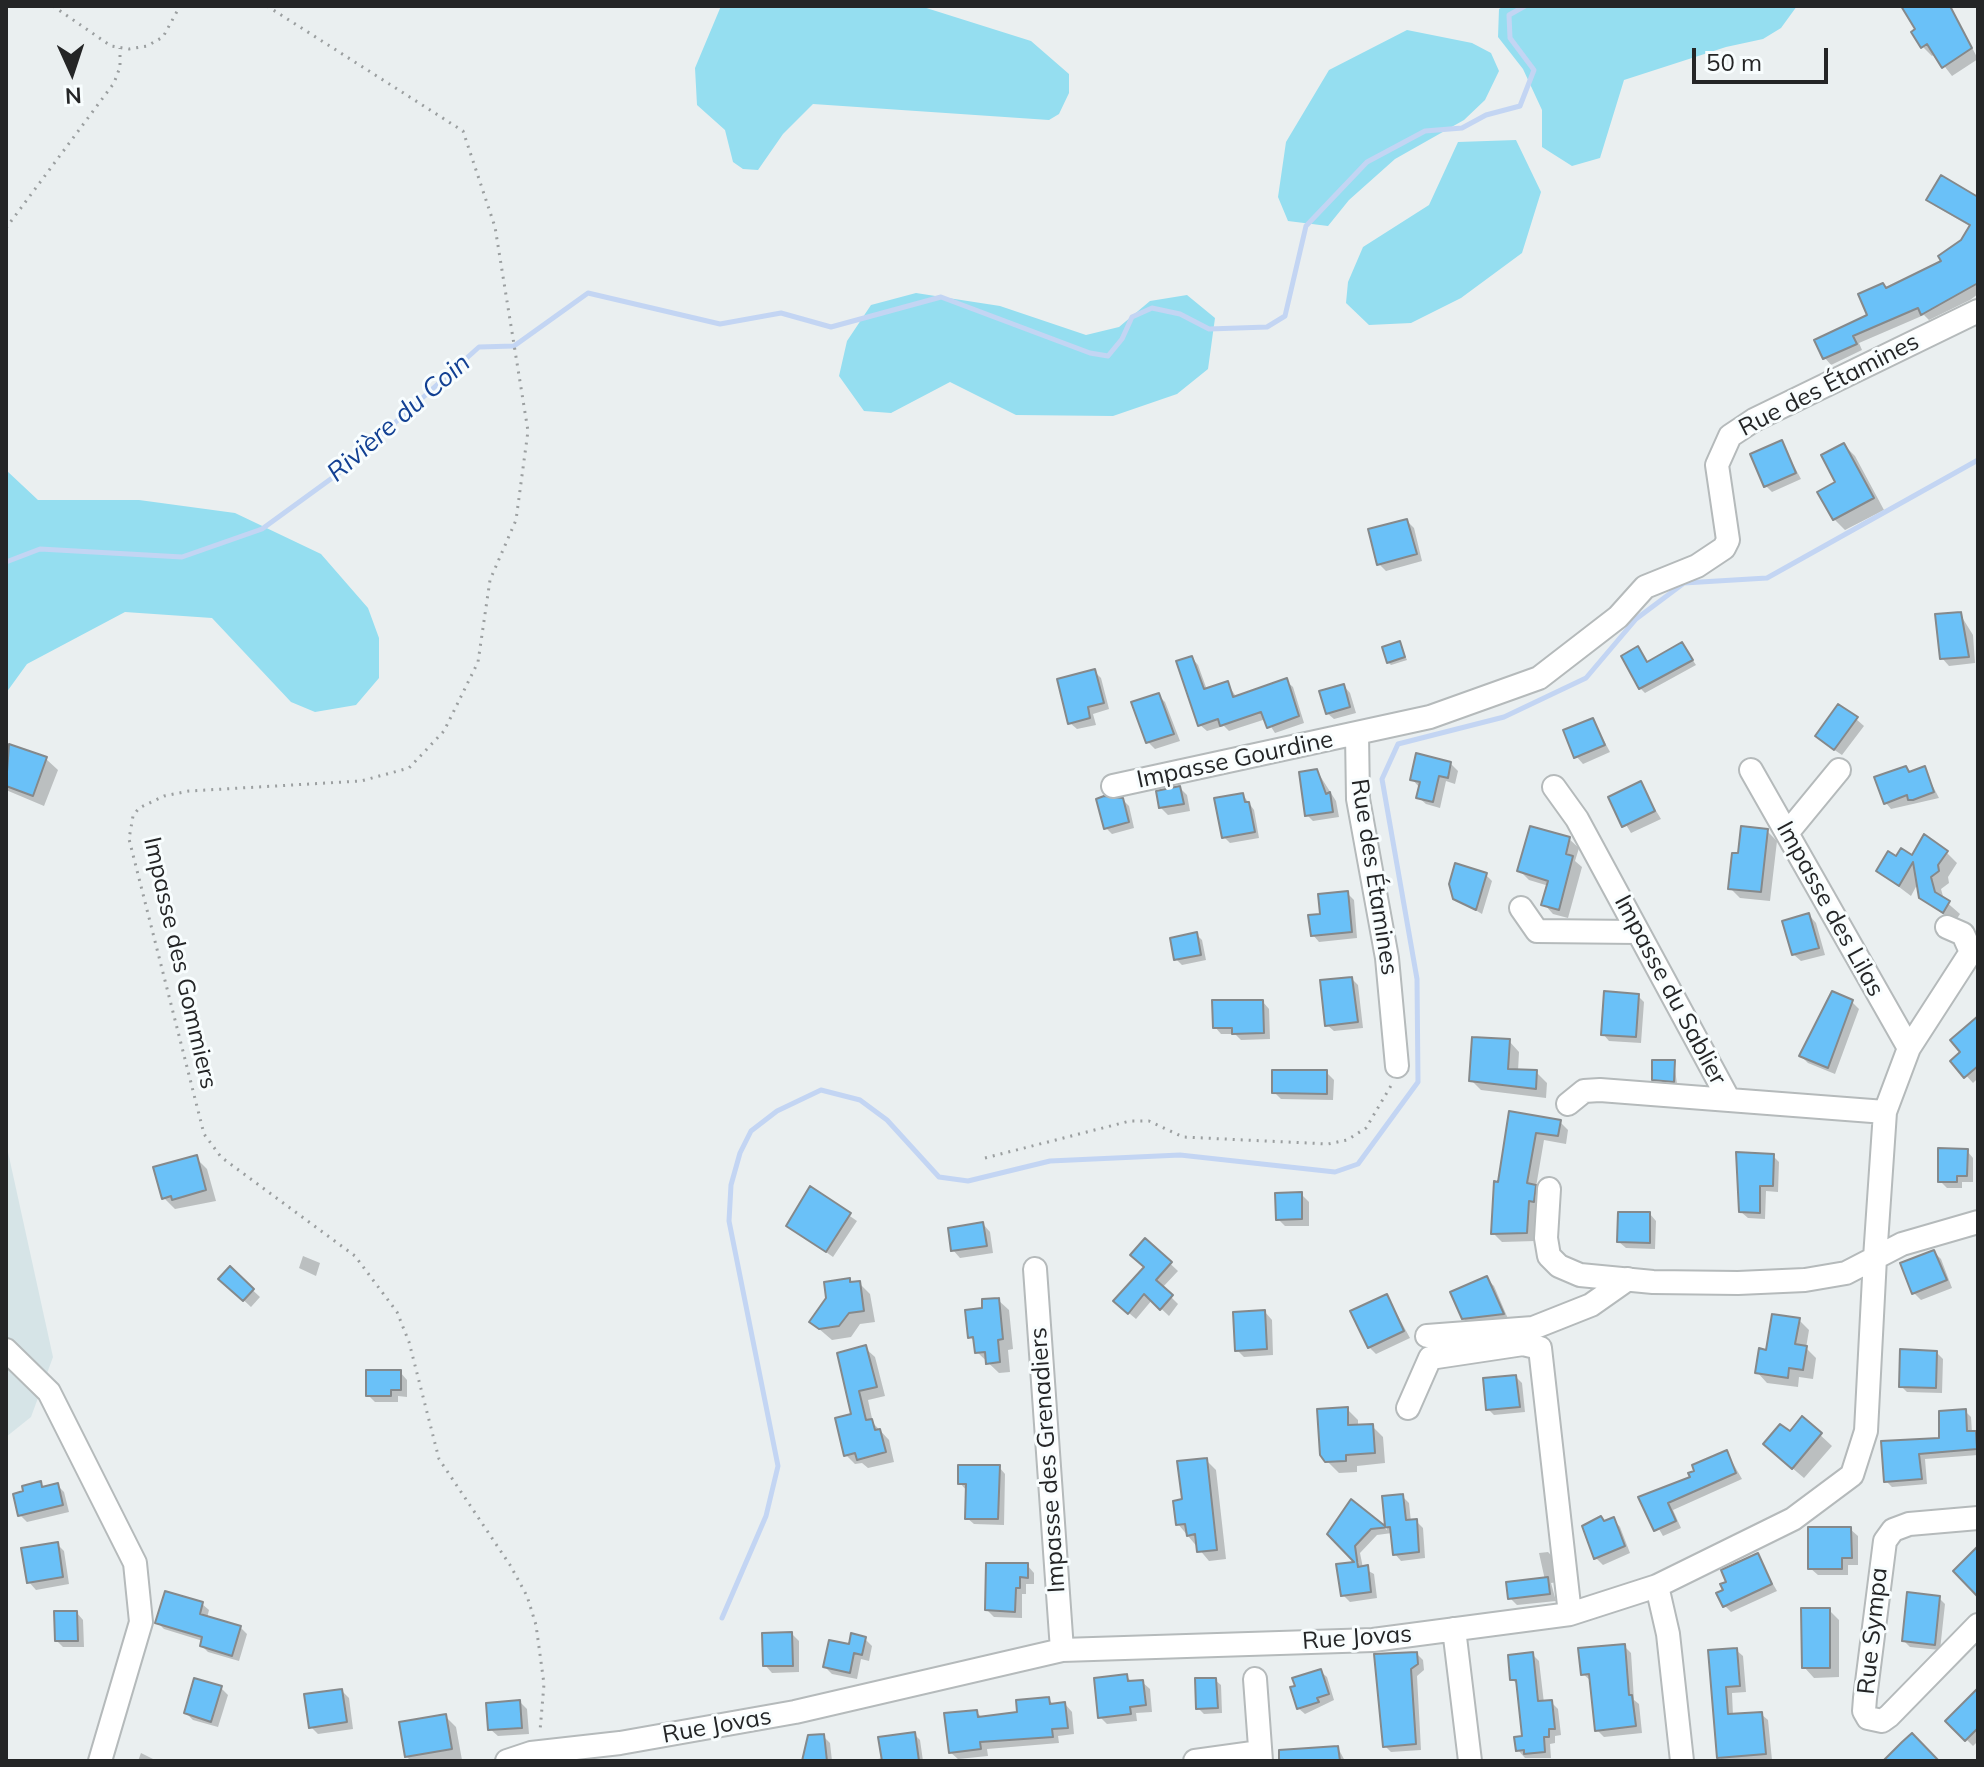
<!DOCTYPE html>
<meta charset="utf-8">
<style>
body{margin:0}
#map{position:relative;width:1984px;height:1767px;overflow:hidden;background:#eaeff0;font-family:Mulish,sans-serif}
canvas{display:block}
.frame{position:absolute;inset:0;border:8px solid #242526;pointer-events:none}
.north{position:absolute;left:32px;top:32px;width:80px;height:80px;-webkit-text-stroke:6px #f8fdfe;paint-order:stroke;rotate:177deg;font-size:22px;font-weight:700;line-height:32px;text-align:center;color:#242526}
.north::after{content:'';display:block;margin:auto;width:28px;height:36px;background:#242526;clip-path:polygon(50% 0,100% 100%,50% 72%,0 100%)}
.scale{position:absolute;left:1692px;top:48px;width:136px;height:36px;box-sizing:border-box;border:4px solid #242526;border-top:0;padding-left:10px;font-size:24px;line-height:28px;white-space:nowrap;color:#242526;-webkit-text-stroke:6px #f8fdfe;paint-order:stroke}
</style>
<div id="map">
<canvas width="1984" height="1767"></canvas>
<div class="frame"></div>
<div class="north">N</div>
<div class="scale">50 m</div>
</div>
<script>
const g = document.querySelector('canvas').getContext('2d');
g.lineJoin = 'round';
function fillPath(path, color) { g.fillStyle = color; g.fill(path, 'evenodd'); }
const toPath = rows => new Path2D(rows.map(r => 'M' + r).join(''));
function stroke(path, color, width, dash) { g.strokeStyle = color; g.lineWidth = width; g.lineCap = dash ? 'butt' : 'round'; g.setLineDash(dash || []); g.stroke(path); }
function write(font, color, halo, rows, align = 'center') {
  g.font = font + ' Mulish,sans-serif'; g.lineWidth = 6; g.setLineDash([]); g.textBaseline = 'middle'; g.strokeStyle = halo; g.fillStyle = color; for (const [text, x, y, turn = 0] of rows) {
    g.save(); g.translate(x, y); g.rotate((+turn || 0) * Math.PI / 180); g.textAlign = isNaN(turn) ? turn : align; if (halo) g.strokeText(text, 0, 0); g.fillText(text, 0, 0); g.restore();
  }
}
const built = toPath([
 [6,1143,53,1357,31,1417,6,1437]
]);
const green = toPath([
 [721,6,920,6,1031,41,1069,74,1069,93,1059,114,1049,120,813,104,783,134,758,170,743,169,733,162,725,130,697,105,695,68],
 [1504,6,1797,6,1781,28,1763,39,1726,47,1624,80,1600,158,1572,166,1542,147,1542,110,1523,69,1498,37,1499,9],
 [1407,30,1472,43,1491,53,1499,71,1485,100,1464,120,1395,159,1349,200,1328,226,1288,221,1278,197,1286,142,1329,70],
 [1516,140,1541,192,1522,253,1461,298,1411,323,1369,325,1346,303,1348,282,1363,247,1429,205,1458,142],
 [916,293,1000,306,1086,335,1119,327,1150,301,1187,295,1215,318,1208,369,1177,394,1113,416,1016,415,950,382,891,413,864,411,839,376,847,341,871,305],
 [6,470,38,500,139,500,235,513,321,554,368,608,379,638,379,678,356,705,315,712,291,702,212,618,125,612,27,664,6,693]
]);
const shadow = toPath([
 [1903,6,1950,6,1978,59,1952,76,1935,54,1932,56,1923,47],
 [1929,200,1978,202,1978,231,1935,206],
 [1978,259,1978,294,1970,300,1929,320,1924,315,1859,343,1862,350,1831,365,1825,358,1817,341,1869,316,1887,290],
 [1781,442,1801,479,1772,492,1766,486],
 [1844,445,1855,456,1884,510,1845,530,1834,519],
 [1407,521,1414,528,1422,561,1386,571,1379,564],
 [1960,614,1973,635,1975,663,1949,666,1942,658],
 [1400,643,1407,660,1391,665,1388,662],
 [1682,644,1696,665,1645,693,1640,688,1638,649,1648,664],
 [1192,658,1198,665,1207,690,1227,683,1237,698,1286,681,1293,687,1304,723,1275,733,1266,719,1229,731,1224,726,1207,731,1200,725],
 [1094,671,1101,678,1109,709,1093,714,1096,725,1077,729,1070,723],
 [1344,686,1350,693,1356,713,1334,719,1327,713],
 [1158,695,1165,702,1180,741,1155,749,1148,742],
 [1856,719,1864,726,1842,755,1824,743],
 [1593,720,1610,752,1583,764,1576,756],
 [10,746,46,759,58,770,44,806,6,790,6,759],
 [1450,763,1458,771,1455,784,1446,781,1440,808,1426,804,1418,797,1419,787,1412,779],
 [1906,768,1911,773,1924,769,1939,798,1891,809,1886,803],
 [1317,771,1336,801,1339,817,1313,821,1307,815],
 [1640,784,1661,819,1631,833,1610,798],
 [1180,788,1187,795,1190,811,1168,815,1161,808],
 [1243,795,1254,810,1259,838,1230,843,1224,837],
 [1123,800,1129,806,1134,828,1112,834,1106,828],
 [1767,831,1777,841,1770,901,1740,898,1730,888,1740,855],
 [1569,839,1579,848,1575,861,1582,867,1568,918,1553,914,1544,904,1549,886,1529,880,1520,871],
 [1946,852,1957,863,1948,877,1949,883,1941,889,1944,900,1960,914,1954,923,1921,897,1918,883,1911,896,1878,871,1897,859],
 [1486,875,1492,881,1482,914,1455,898],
 [1348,894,1354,900,1357,938,1319,942,1313,935],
 [1809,915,1816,923,1825,955,1801,961,1793,954],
 [1196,934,1202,940,1206,960,1182,965,1176,959],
 [1352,979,1358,985,1363,1028,1334,1031,1327,1025],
 [1638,996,1644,1002,1641,1043,1609,1041,1603,1034],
 [1263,1002,1269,1009,1270,1039,1241,1040,1235,1034,1221,1034,1215,1027],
 [1852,1002,1859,1009,1835,1074,1808,1063,1801,1056],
 [1978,1019,1978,1078,1973,1083,1953,1061,1963,1052],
 [1509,1041,1519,1052,1518,1071,1536,1072,1547,1083,1546,1098,1481,1090,1471,1080],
 [1674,1062,1677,1084,1654,1079],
 [1326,1072,1334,1080,1333,1100,1281,1099,1274,1092],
 [1977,1101,1978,1101,1978,1134,1976,1132],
 [1511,1111,1560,1122,1568,1130,1566,1144,1544,1140,1536,1187,1544,1194,1537,1209,1535,1241,1502,1242,1493,1233],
 [1967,1151,1973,1158,1973,1182,1962,1182,1962,1188,1947,1188,1940,1181],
 [1773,1156,1779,1162,1778,1192,1766,1191,1765,1219,1748,1218,1741,1212],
 [196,1158,207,1169,216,1201,175,1209,164,1198],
 [811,1189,857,1221,833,1257,788,1225],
 [1301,1194,1309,1202,1309,1226,1285,1226,1278,1219],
 [1650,1214,1656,1221,1655,1249,1626,1248,1619,1242],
 [983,1224,990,1232,993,1253,960,1258,953,1250],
 [1145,1240,1178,1271,1162,1288,1178,1304,1169,1316,1152,1300,1136,1319,1123,1308,1147,1267],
 [1934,1252,1941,1259,1952,1288,1921,1300,1914,1293],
 [303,1256,320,1263,316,1276,299,1268],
 [230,1269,260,1297,251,1307,221,1279],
 [1487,1279,1494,1286,1509,1321,1471,1325,1463,1318],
 [849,1280,859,1283,870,1294,875,1322,860,1324,851,1337,832,1340,811,1322],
 [1387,1296,1410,1338,1376,1354,1369,1347],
 [998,1300,1009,1310,1013,1349,1008,1350,1010,1372,999,1373,977,1352,976,1343,970,1337,985,1310],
 [1265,1312,1272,1320,1273,1355,1244,1357,1237,1350],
 [1799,1320,1809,1330,1806,1348,1816,1358,1813,1379,1799,1377,1798,1387,1767,1383,1757,1372,1768,1352],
 [865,1348,875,1357,885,1396,868,1400,873,1423,889,1440,894,1462,868,1468,862,1463,855,1464,846,1455],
 [1937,1353,1943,1359,1942,1393,1907,1392,1901,1386],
 [400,1372,407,1380,407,1397,398,1396,398,1402,375,1402,368,1395],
 [1516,1377,1522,1383,1525,1412,1494,1415,1488,1409],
 [1347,1409,1358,1420,1358,1426,1372,1426,1383,1437,1385,1463,1357,1466,1357,1472,1339,1473,1327,1461],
 [1965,1411,1971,1417,1972,1433,1978,1435,1978,1455,1925,1459,1927,1484,1892,1487,1886,1481,1883,1443,1941,1440],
 [1803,1419,1832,1446,1804,1478,1777,1455],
 [1727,1453,1742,1479,1673,1510,1681,1528,1663,1536,1641,1498,1692,1478],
 [1206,1460,1216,1470,1226,1559,1209,1561,1178,1524,1184,1501],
 [999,1467,1005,1474,1004,1525,974,1524,967,1518,967,1491,960,1483],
 [40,1483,45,1488,57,1485,64,1492,69,1512,27,1522,20,1515,25,1493],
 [1402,1496,1409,1503,1411,1522,1416,1521,1423,1528,1425,1558,1401,1561,1395,1554,1392,1533,1377,1535,1360,1553,1363,1568,1374,1574,1377,1598,1350,1602,1343,1595,1338,1566,1359,1563,1329,1534,1351,1502,1387,1530,1384,1498],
 [1613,1519,1620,1527,1630,1553,1603,1565,1596,1558,1605,1523],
 [1850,1529,1858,1536,1858,1565,1848,1565,1848,1575,1818,1575,1810,1568],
 [57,1544,64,1551,69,1584,36,1590,29,1582],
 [1548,1552,1555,1559,1558,1582,1551,1583,1556,1601,1517,1605,1510,1598,1545,1580,1539,1553],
 [1757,1556,1777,1591,1731,1612,1724,1605,1729,1583],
 [1027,1565,1034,1573,1034,1584,1026,1584,1026,1594,1022,1594,1022,1618,994,1617,987,1610],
 [1939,1598,1945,1604,1940,1650,1910,1647,1904,1641],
 [202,1604,209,1610,207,1618,240,1627,247,1634,239,1661,208,1652,202,1646,203,1641,164,1629,158,1623],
 [1829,1610,1839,1620,1839,1677,1814,1678,1804,1667],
 [77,1613,83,1620,84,1647,63,1647,57,1641],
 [792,1634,799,1641,799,1672,772,1673,765,1665],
 [865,1639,872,1646,869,1661,861,1659,857,1679,832,1674,825,1667],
 [1624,1646,1631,1653,1634,1700,1639,1704,1642,1733,1604,1737,1597,1730,1591,1681,1583,1674],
 [1736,1650,1743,1656,1746,1692,1732,1693,1733,1716,1761,1714,1768,1720,1772,1760,1723,1761,1719,1757,1711,1652],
 [1417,1654,1423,1660,1424,1670,1417,1676,1421,1750,1391,1752,1385,1746,1376,1656],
 [1532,1654,1539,1661,1544,1703,1551,1702,1558,1709,1561,1735,1555,1736,1555,1743,1550,1744,1551,1758,1525,1758,1518,1750,1524,1738,1518,1685,1512,1679],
 [1320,1671,1327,1677,1334,1700,1305,1714,1298,1708],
 [1126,1676,1133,1683,1142,1682,1150,1689,1152,1712,1136,1713,1137,1721,1107,1724,1100,1717],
 [1215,1680,1221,1685,1222,1713,1204,1714,1198,1708],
 [221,1688,228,1695,218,1727,193,1720,186,1713],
 [342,1691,349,1698,353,1729,318,1734,311,1727],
 [1048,1699,1055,1706,1065,1704,1072,1712,1074,1734,1058,1736,1059,1743,987,1749,988,1756,958,1759,950,1752,976,1712,983,1718,1020,1714],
 [520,1702,527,1709,529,1734,498,1736,490,1729],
 [1978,1702,1978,1741,1973,1746,1948,1721],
 [445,1716,456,1727,462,1760,411,1761,406,1756],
 [914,1734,920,1740,923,1761,868,1761,883,1758],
 [823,1736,830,1743,832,1761,807,1761],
 [1338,1748,1345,1761,1301,1761],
 [141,1753,157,1761,138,1761]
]);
const stream = toPath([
 [6,562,40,549,182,557,262,529,339,473,479,347,514,346,588,293,720,324,781,313,831,327,941,297,1090,353,1108,356,1122,339,1132,317,1152,308,1180,314,1209,329,1267,327,1285,316,1306,226,1367,162,1425,131,1462,128,1486,115,1520,106,1534,70,1510,38,1509,15,1525,6],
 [722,1618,766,1516,778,1466,729,1221,731,1185,740,1153,751,1131,777,1111,821,1090,860,1100,887,1120,939,1177,968,1181,1050,1161,1180,1155,1335,1172,1358,1164,1418,1082,1417,979,1382,779,1398,744,1504,717,1586,678,1636,619,1684,583,1767,578,1978,460]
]);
const building = toPath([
 [1901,6,1950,6,1972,48,1942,68,1927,44,1921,48,1911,32,1915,29,1901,6],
 [1941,175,1978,197,1978,283,1921,315,1918,308,1853,336,1857,344,1823,359,1814,340,1867,315,1858,294,1883,283,1886,288,1941,261,1938,256,1961,240,1970,225,1926,200,1941,175],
 [1782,440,1796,473,1764,487,1750,454,1782,440],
 [1844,443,1874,498,1833,520,1817,492,1835,482,1821,455,1844,443],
 [1407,519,1417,554,1377,565,1368,529,1407,519],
 [1961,612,1969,657,1940,659,1935,614,1961,612],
 [1400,641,1405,657,1387,663,1382,647,1400,641],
 [1682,642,1693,660,1639,689,1621,656,1638,646,1647,662,1682,642],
 [1192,656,1204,689,1228,681,1233,697,1287,678,1299,716,1267,728,1261,712,1220,726,1218,719,1198,726,1176,661,1192,656],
 [1095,669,1104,703,1088,707,1090,718,1068,724,1057,679,1095,669],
 [1344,684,1350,707,1326,714,1319,691,1344,684],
 [1159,693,1174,734,1146,743,1131,702,1159,693],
 [1838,704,1858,717,1834,750,1815,736,1838,704],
 [1593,718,1605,745,1574,758,1563,730,1593,718],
 [9,744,47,757,33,796,6,786,9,744],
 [1416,753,1451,762,1448,778,1439,776,1433,802,1416,798,1420,782,1410,780,1416,753],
 [1906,766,1909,772,1925,766,1934,792,1913,800,1908,800,1907,795,1884,804,1874,777,1906,766],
 [1317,769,1326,794,1330,792,1333,812,1305,816,1299,772,1317,769],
 [1641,781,1655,811,1622,827,1608,797,1641,781],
 [1180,786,1184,804,1159,808,1156,791,1180,786],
 [1243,793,1245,802,1249,802,1255,832,1222,838,1214,798,1243,793],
 [1104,796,1123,798,1129,822,1104,829,1096,799,1104,796],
 [1530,826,1570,837,1566,854,1573,856,1559,910,1541,905,1548,881,1517,871,1530,826],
 [1741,826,1768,829,1761,892,1728,889,1732,853,1738,853,1741,826],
 [1924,834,1948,851,1938,865,1939,871,1931,877,1935,892,1950,901,1943,913,1919,898,1913,862,1899,886,1876,871,1888,851,1896,856,1901,848,1912,855,1924,834],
 [1455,863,1487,873,1476,910,1453,899,1449,884,1455,863],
 [1348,891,1352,932,1311,936,1308,915,1320,914,1318,894,1348,891],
 [1809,913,1819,948,1792,955,1782,921,1809,913],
 [1197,932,1201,955,1174,960,1170,938,1197,932],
 [1352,977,1358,1022,1325,1026,1320,980,1352,977],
 [1604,991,1639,994,1636,1037,1601,1035,1604,991],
 [1832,991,1853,1000,1828,1068,1799,1056,1832,991],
 [1212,1000,1263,1000,1264,1033,1232,1034,1232,1028,1213,1028,1212,1000],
 [1978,1016,1978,1066,1964,1078,1950,1061,1960,1052,1950,1040,1978,1016],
 [1472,1037,1510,1039,1508,1069,1537,1070,1536,1089,1469,1081,1472,1037],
 [1652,1060,1675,1060,1674,1082,1652,1080,1652,1060],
 [1272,1070,1327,1070,1327,1094,1272,1093,1272,1070],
 [1509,1111,1561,1120,1558,1136,1536,1133,1527,1183,1536,1185,1534,1202,1529,1201,1527,1233,1491,1234,1494,1181,1498,1182,1509,1111],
 [1938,1148,1968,1149,1967,1176,1957,1176,1957,1182,1938,1182,1938,1148],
 [1736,1152,1774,1154,1773,1186,1760,1186,1760,1213,1739,1212,1736,1152],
 [197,1155,206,1190,172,1200,171,1196,162,1199,153,1167,197,1155],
 [810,1186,851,1213,826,1252,786,1226,810,1186],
 [1302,1192,1302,1219,1276,1220,1275,1193,1302,1192],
 [1618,1212,1650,1212,1650,1243,1617,1242,1618,1212],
 [983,1222,987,1246,951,1251,948,1228,983,1222],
 [1145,1238,1172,1262,1156,1280,1173,1295,1160,1310,1144,1294,1128,1314,1113,1301,1144,1267,1130,1255,1145,1238],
 [1934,1250,1947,1280,1912,1294,1900,1263,1934,1250],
 [230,1266,254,1289,243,1301,218,1279,230,1266],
 [1487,1276,1504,1314,1462,1319,1450,1292,1487,1276],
 [850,1278,850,1282,860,1281,864,1311,849,1313,839,1326,819,1329,809,1322,826,1298,824,1282,850,1278],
 [1387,1294,1404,1331,1368,1348,1350,1311,1387,1294],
 [999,1298,1003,1339,998,1340,1000,1362,986,1364,985,1352,975,1353,973,1337,968,1338,965,1310,982,1308,982,1299,999,1298],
 [1265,1310,1267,1349,1235,1351,1233,1312,1265,1310],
 [1772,1314,1800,1318,1795,1344,1807,1346,1803,1370,1789,1368,1788,1378,1755,1373,1759,1348,1766,1350,1772,1314],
 [866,1345,877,1387,859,1391,866,1420,872,1419,875,1430,880,1429,886,1452,857,1460,855,1453,844,1456,835,1418,851,1414,837,1353,866,1345],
 [1900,1349,1937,1351,1936,1388,1899,1387,1900,1349],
 [366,1370,401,1370,401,1390,391,1390,391,1396,366,1396,366,1370],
 [1516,1375,1520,1407,1486,1410,1483,1378,1516,1375],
 [1348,1407,1348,1425,1373,1424,1375,1453,1346,1455,1346,1461,1325,1462,1320,1455,1317,1409,1348,1407],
 [1966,1409,1967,1431,1976,1431,1977,1449,1919,1454,1922,1479,1884,1482,1881,1441,1939,1438,1939,1411,1966,1409],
 [1802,1416,1822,1433,1792,1469,1763,1444,1780,1424,1790,1431,1802,1416],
 [1727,1450,1736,1473,1668,1503,1676,1521,1654,1531,1638,1497,1690,1477,1688,1473,1694,1471,1692,1465,1727,1450],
 [1207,1458,1217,1550,1197,1552,1195,1534,1187,1536,1185,1524,1176,1525,1173,1501,1182,1499,1177,1461,1207,1458],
 [958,1465,1000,1465,998,1519,965,1519,966,1484,958,1484,958,1465],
 [41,1481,42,1487,58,1483,63,1505,18,1516,13,1494,23,1491,22,1486,41,1481],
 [1403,1494,1406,1520,1417,1519,1419,1552,1393,1555,1390,1527,1371,1529,1355,1546,1358,1567,1368,1565,1371,1592,1341,1596,1336,1564,1354,1562,1327,1534,1351,1499,1385,1526,1382,1496,1403,1494],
 [1601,1516,1604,1521,1614,1517,1625,1546,1594,1559,1582,1526,1601,1516],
 [1808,1527,1851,1527,1852,1558,1842,1558,1842,1569,1808,1569,1808,1527],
 [58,1542,63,1577,27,1583,21,1548,58,1542],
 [1978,1546,1978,1597,1953,1571,1978,1546],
 [1758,1553,1772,1584,1723,1607,1716,1593,1723,1590,1720,1584,1726,1582,1721,1570,1758,1553],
 [986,1563,1028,1563,1028,1578,1020,1577,1020,1588,1016,1588,1015,1612,985,1610,986,1563],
 [1548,1577,1550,1594,1508,1599,1506,1582,1548,1577],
 [165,1591,203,1602,200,1614,241,1626,232,1656,200,1646,202,1637,155,1623,165,1591],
 [1907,1592,1940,1596,1935,1645,1902,1641,1907,1592],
 [1801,1608,1830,1608,1830,1668,1802,1668,1801,1608],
 [54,1611,77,1611,78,1641,55,1641,54,1611],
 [792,1632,793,1666,763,1666,762,1633,792,1632],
 [851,1633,866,1637,862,1655,854,1653,850,1673,823,1667,829,1640,849,1644,851,1633],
 [1625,1644,1629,1695,1632,1695,1636,1726,1595,1731,1589,1674,1581,1675,1578,1648,1625,1644],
 [1737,1648,1740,1686,1726,1687,1728,1714,1762,1712,1766,1754,1717,1758,1708,1650,1737,1648],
 [1417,1652,1418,1664,1411,1669,1416,1744,1383,1747,1374,1654,1417,1652],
 [1533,1652,1538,1701,1552,1700,1555,1729,1549,1729,1549,1737,1544,1737,1545,1752,1524,1754,1524,1750,1516,1751,1514,1737,1522,1736,1516,1680,1510,1680,1508,1655,1533,1652],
 [1321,1669,1329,1694,1317,1698,1319,1702,1297,1709,1290,1687,1295,1686,1292,1678,1321,1669],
 [1127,1674,1128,1681,1143,1680,1146,1705,1130,1707,1131,1714,1098,1718,1094,1678,1127,1674],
 [194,1678,222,1686,211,1722,184,1713,194,1678],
 [1195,1678,1216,1678,1218,1708,1196,1709,1195,1678],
 [1978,1688,1978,1728,1965,1741,1945,1721,1978,1688],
 [342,1689,347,1722,309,1728,304,1694,342,1689],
 [1049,1697,1050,1704,1065,1702,1068,1728,1052,1729,1053,1737,980,1742,981,1749,949,1753,944,1713,977,1710,978,1717,1017,1712,1016,1700,1049,1697],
 [520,1700,522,1728,488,1730,486,1703,520,1700],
 [446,1714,452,1749,405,1757,399,1722,446,1714],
 [915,1732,919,1761,882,1761,878,1737,915,1732],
 [1912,1733,1939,1761,1883,1761,1902,1742,1912,1733],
 [824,1734,827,1761,802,1761,808,1735,824,1734],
 [1338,1746,1340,1761,1279,1761,1279,1750,1338,1746]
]);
const path = toPath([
 [53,6,111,46,129,49,147,46,163,37,180,6],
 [267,6,463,131,495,227,528,431,516,520,490,580,478,662,444,731,409,768,361,781,189,791,164,796,139,808,133,816,129,839,204,1134,221,1157,355,1256,397,1312,409,1342,439,1459,510,1565,527,1596,536,1625,544,1684,540,1731],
 [6,228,114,83,120,67,120,48],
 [985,1158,1130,1121,1149,1121,1183,1137,1328,1144,1347,1140,1366,1128,1392,1084]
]);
const minor = toPath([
 [1357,734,1358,799,1387,958,1397,1066],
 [1751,770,1909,1048],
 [1113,786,1430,717,1539,678,1618,617,1645,587,1697,566,1724,548,1728,540,1717,465,1730,436,1754,420,1978,311],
 [1554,787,1577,819,1729,1100,1885,1112],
 [1788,832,1839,770],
 [1521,908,1537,931,1638,932],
 [1568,1104,1584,1091,1600,1090,1729,1100],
 [1549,1189,1546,1238,1549,1256,1559,1266,1580,1275,1653,1282,1738,1283,1805,1280,1846,1273,1875,1258,1885,1112,1909,1048,1971,952,1963,934,1947,927],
 [1035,1269,1062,1650],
 [1427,1336,1533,1328,1591,1305,1628,1279],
 [6,1350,49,1392,135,1563,141,1622,100,1761],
 [1408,1408,1430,1358,1523,1344,1540,1348,1570,1614],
 [1978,1518,1909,1524,1893,1530,1885,1541,1865,1698,1864,1711,1868,1718,1882,1721,1889,1716,1978,1625],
 [1657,1586,1668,1634,1682,1761],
 [1454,1629,1470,1761],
 [1255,1679,1261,1761],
 [507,1761,531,1753,620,1743,795,1712,1062,1650,1373,1640,1570,1614,1657,1586,1793,1519,1852,1475,1866,1431,1875,1258,1902,1244,1978,1222],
 [1195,1761,1260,1752]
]);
const streetNames = [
 ["Rue des Étamines",1829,385,-27],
 ["Impasse Gourdine",1235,760,-12],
 ["Rue des Étamines",1374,877,81],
 ["Impasse des Lilas",1830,909,61],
 ["Impasse des Gommiers",180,963,77],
 ["Impasse du Sablier",1670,990,62],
 ["Impasse des Grenadiers",1048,1460,-94],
 ["Rue Sympa",1873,1631,-84],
 ["Rue Jovas",1357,1638,-4],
 ["Rue Jovas",717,1726,-10]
];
const waterNames = [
 ["Rivière du Coin",399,418,-41]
];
fillPath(built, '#d6e4e7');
fillPath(green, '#95def0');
fillPath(shadow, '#0003');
stroke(stream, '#c3d5f3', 5);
fillPath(building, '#6ac1f8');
stroke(building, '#85898b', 2);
stroke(minor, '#b5babb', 26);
stroke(path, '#9b9fa0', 3, [2, 6]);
stroke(minor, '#fff', 22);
write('24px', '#242526', '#f8fdfe', streetNames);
write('italic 26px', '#124093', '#f8fdfe', waterNames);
</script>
